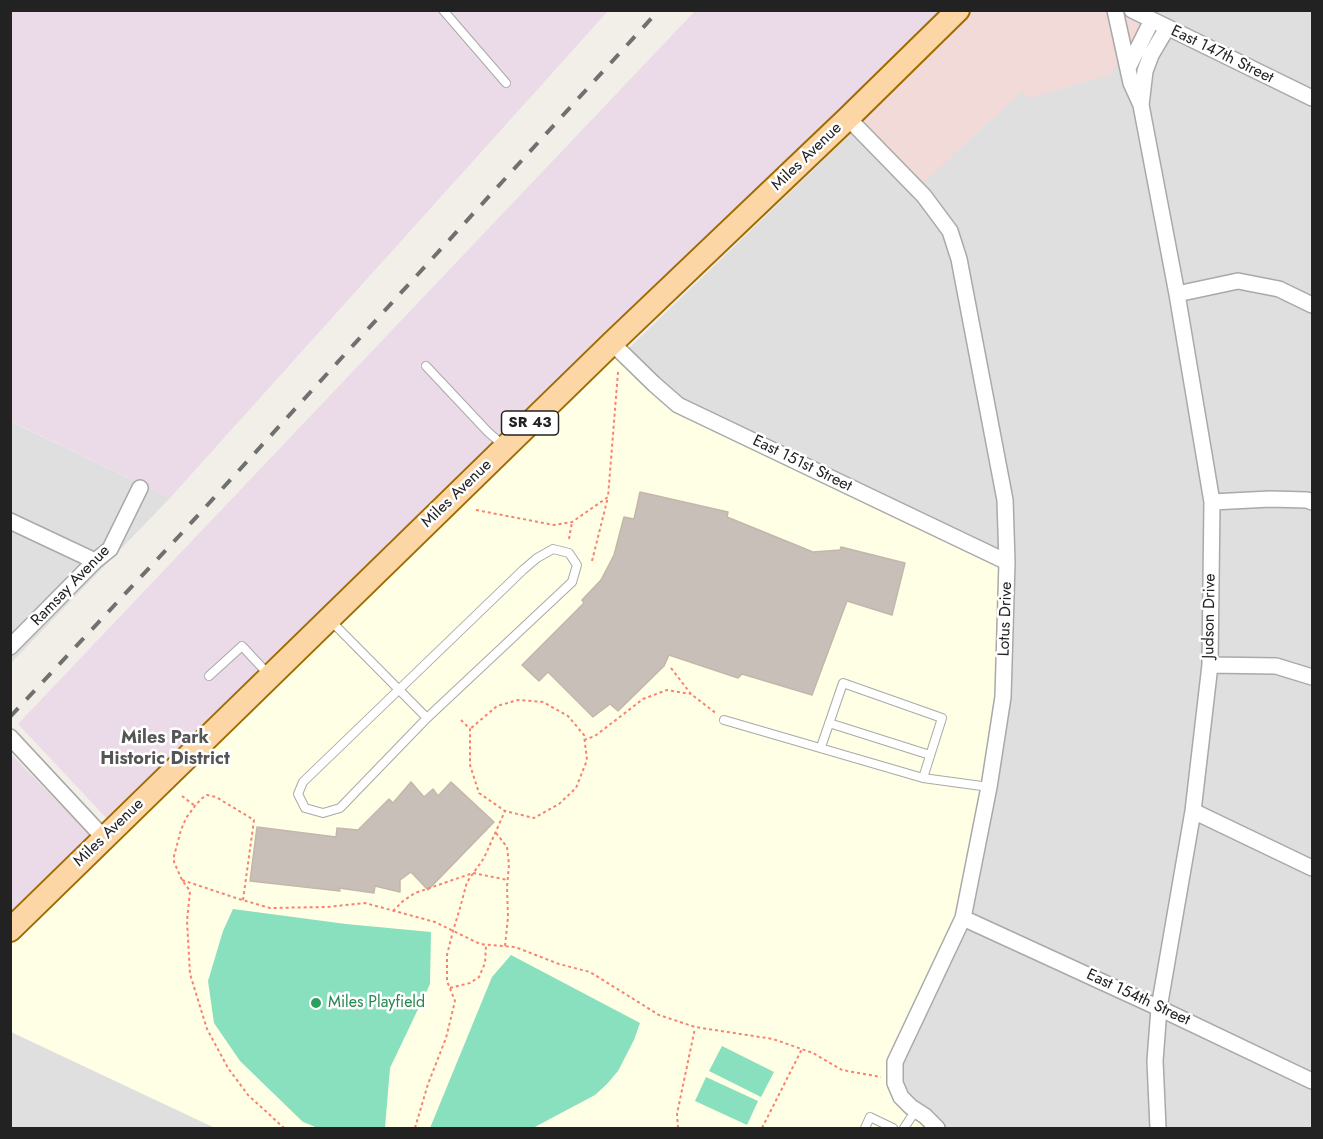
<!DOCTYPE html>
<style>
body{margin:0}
#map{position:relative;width:1323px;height:1139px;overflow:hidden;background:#f2efe9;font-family:Jost,sans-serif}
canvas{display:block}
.frame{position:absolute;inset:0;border:12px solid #222;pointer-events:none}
</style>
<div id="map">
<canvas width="1323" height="1139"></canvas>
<div class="frame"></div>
</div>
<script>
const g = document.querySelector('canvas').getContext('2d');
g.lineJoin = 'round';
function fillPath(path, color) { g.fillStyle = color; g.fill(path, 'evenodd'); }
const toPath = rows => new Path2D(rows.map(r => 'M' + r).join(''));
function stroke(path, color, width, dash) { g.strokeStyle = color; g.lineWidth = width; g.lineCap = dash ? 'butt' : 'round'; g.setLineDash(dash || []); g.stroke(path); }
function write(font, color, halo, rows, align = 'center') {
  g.font = font + ' Jost,sans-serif'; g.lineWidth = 5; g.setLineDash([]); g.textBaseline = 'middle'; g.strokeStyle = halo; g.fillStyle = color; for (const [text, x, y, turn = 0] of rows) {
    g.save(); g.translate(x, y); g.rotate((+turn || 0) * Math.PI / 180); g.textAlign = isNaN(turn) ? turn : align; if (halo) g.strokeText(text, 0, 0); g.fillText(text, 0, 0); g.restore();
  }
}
const residential = toPath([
 [1155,11,1312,11,1312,1128,11,1128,11,945,867,118,1022,90,1154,13],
 [10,421,170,498,11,663,10,663]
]);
const commercial = toPath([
 [958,11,1155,11,1110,75,1029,98,1022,91,917,189,848,118]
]);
const industrial = toPath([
 [10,11,608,11,170,498,11,421],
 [695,11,939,11,110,822,18,724],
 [11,754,90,835,11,912,10,754]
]);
const education = toPath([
 [612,343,678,405,1007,562,1003,697,963,918,895,1062,895,1083,937,1128,215,1128,11,1032,11,930]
]);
const pitch = toPath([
 [233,909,346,924,431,932,430,984,390,1068,385,1128,318,1128,303,1122,240,1061,214,1023,208,981,223,931],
 [511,955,640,1023,634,1040,618,1071,607,1084,595,1095,533,1128,430,1128,492,977],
 [722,1046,774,1072,761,1097,709,1071],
 [706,1077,758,1101,747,1125,695,1101]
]);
const building = toPath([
 [640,492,728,512,727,517,813,552,840,550,841,547,905,563,892,615,847,601,812,695,742,674,738,678,669,655,664,666,618,711,610,704,593,717,548,672,539,681,522,665,584,603,582,600,601,580,614,555,624,517,634,519,640,492],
 [411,782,424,797,433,789,438,796,451,782,494,822,428,890,411,872,400,880,400,892,375,886,374,893,339,888,340,891,250,881,257,827,336,837,337,828,358,830,389,799,393,803,411,782]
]);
const path = toPath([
 [476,510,554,525,572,522,608,497,618,372],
 [569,539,572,522],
 [592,561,608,497],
 [671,668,691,694,717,714],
 [461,720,470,729,470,765,479,793,505,811,534,818,559,804,576,788,587,760,584,735,568,716,543,702,518,700,497,706,470,729],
 [584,740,595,736,643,699,667,690,691,694],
 [182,796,195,806],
 [496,833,507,847,509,864,507,887,508,917,505,946],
 [182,880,239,899,270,908,327,907,365,903,435,922,480,944,515,947,559,964,590,972,659,1015,695,1027,773,1039,813,1053,842,1070,881,1077],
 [243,900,254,820,216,797,207,795,201,799,195,806,186,818,181,830,174,856,174,862,182,880,190,891,187,921,190,974,207,1029,228,1068,248,1095,284,1128],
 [393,911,403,901,415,893,473,873,508,880],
 [450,988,470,983,479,977,485,963,486,945],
 [415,1128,428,1084,446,1038,455,1001,447,981,447,955,453,931,460,908,467,882,484,858,505,811],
 [678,1128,677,1114,695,1028],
 [762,1128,802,1049]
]);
const service = toPath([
 [443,10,506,83],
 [426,366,488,432,504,446],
 [553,549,569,553,577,565,572,582,427,718,340,808,323,813,305,808,298,794,303,782,523,570,537,558,553,549],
 [330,620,427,718],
 [209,676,242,646,269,675],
 [724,720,923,778,989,787],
 [829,723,930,755],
 [821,747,843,683,942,718,923,778],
 [865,1128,870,1117,893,1128],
 [904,1128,916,1110]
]);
const minor = toPath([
 [1115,10,1131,83,1141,105,1177,294,1212,502,1210,665,1193,811,1159,1008,1155,1061,1158,1128],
 [1132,10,1312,98],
 [1128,68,1152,20],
 [1141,105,1145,71,1151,55,1167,28],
 [848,118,924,196,950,231,959,259,1005,500,1007,562,1003,697,989,787,963,918,895,1062,895,1083,901,1097,911,1107,925,1116,937,1128],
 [1177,294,1238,281,1279,289,1312,305],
 [612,343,654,384,678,405,1007,562],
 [1212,502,1270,499,1307,500,1312,502],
 [10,521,95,561],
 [10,647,95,561,110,549,140,488],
 [1210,665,1276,666,1312,677],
 [10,737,104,838],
 [1193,811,1312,868],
 [963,918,1159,1008,1312,1081]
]);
const primary = toPath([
 [10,930,612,343,848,118,958,10]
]);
const rail = toPath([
 [10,717,180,535,659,10]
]);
const markers = [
 [316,1003,6,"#2e9e5b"]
];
const shields = [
 [530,423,57]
];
const shieldNames = [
 ["SR 43",530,423]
];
const streetNames = [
 ["East 147th Street",1222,55,26],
 ["Miles Avenue",807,157,-44],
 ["East 151st Street",802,464,26],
 ["Miles Avenue",457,494,-44],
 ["Ramsay Avenue",71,586,-46],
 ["Judson Drive",1210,616,-89],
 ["Lotus Drive",1006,619,-88],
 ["Miles Avenue",109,833,-44],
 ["East 154th Street",1138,998,25]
];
const leisureNames = [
 ["Miles Playfield",328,1003]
];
const neighbourhoodNames = [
 ["Miles Park",165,739],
 ["Historic District",165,760]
];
fillPath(residential, '#e0dfdf');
fillPath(commercial, '#f2dad9');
fillPath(industrial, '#ebdbe8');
fillPath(education, '#ffffe5');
fillPath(pitch, '#88e0be');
fillPath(building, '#c7bfb8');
stroke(building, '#c4b6ab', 1.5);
stroke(service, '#a9a9a9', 10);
stroke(minor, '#a9a9a9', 18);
stroke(primary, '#a06b00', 26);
stroke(path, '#fa8072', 2, [3, 3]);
stroke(service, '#fff', 8);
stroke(minor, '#fff', 15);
stroke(primary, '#fcd6a4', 22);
stroke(rail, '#707070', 4, [12, 12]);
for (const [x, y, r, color] of markers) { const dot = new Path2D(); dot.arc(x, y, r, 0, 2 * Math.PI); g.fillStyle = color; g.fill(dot); stroke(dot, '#fff', 2); }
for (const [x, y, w] of shields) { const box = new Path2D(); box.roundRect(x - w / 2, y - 12, w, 24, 4.5); g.fillStyle = '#fff'; g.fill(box); stroke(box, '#222', 1.5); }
write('bold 15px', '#222', null, shieldNames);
write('16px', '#222', '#fff', streetNames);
write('16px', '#27864d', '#fff', leisureNames, 'left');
write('bold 18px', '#555', '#fff', neighbourhoodNames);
</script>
